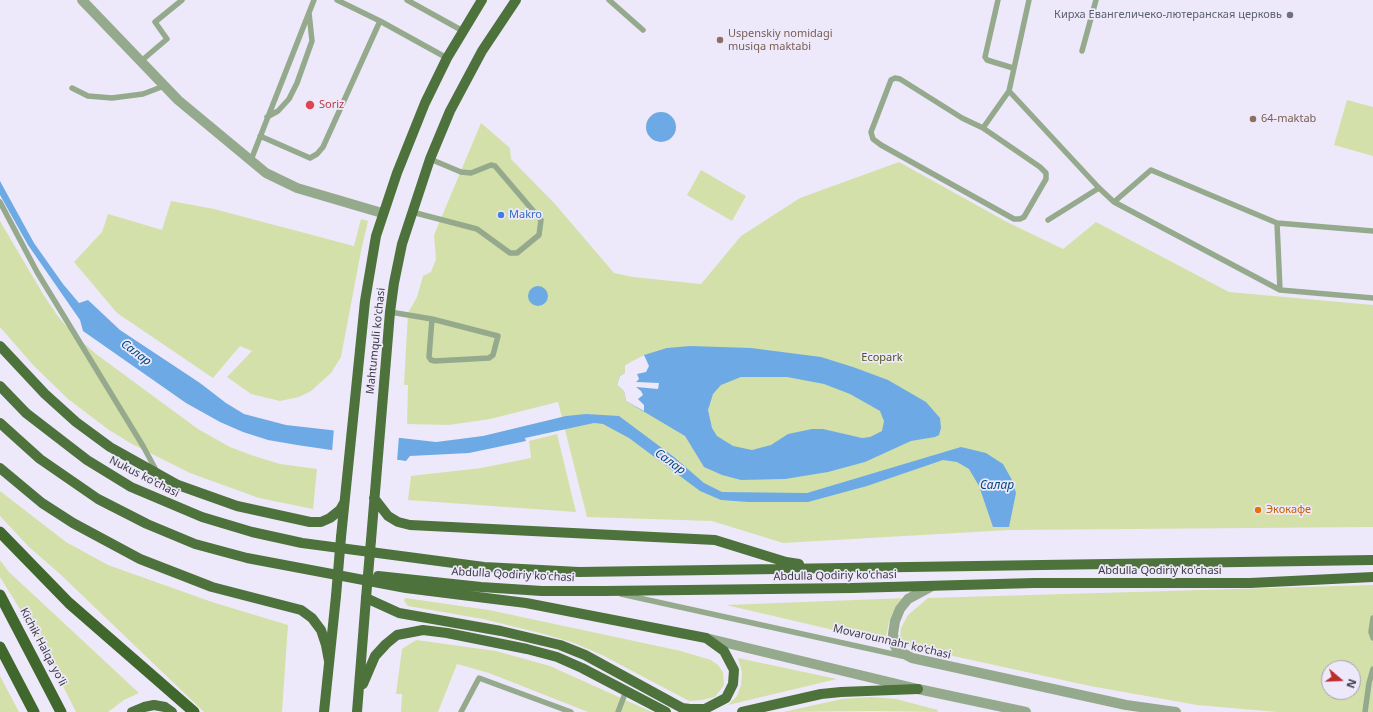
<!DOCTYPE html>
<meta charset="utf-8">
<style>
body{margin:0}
#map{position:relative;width:1373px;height:712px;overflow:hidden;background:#eee9fa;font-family:"Noto Sans",sans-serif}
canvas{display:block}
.north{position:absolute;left:1321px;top:660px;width:40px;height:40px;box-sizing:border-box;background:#eee9fa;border:1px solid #a7a3b1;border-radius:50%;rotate:109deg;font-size:11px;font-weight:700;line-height:16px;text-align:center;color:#3c3944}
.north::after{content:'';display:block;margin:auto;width:14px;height:18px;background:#bc2d2c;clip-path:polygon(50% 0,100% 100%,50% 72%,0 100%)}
</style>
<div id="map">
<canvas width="1373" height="712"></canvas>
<div class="north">N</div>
</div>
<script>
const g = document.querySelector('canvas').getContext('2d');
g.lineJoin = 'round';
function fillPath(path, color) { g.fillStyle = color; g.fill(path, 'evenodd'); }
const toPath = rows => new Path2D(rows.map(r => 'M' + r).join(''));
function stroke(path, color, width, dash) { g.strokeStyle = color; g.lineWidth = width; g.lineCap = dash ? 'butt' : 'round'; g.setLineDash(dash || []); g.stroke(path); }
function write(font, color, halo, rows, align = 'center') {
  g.font = font + ' "Noto Sans",sans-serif'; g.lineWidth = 3.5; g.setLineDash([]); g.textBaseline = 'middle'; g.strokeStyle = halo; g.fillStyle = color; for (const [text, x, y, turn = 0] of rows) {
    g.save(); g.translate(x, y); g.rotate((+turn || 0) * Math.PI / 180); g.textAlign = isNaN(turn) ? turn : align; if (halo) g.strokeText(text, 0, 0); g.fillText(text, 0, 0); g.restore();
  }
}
const green = toPath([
 [1347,100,1373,107,1373,156,1334,145],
 [481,123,510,148,511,159,555,204,614,273,633,277,701,284,741,236,800,198,899,162,1007,222,1063,249,1096,222,1229,292,1373,305,1373,527,1009,530,783,543,712,521,587,517,558,402,490,419,449,425,407,424,408,385,404,385,408,313,417,297,423,276,431,272,436,259,434,235],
 [701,170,746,196,732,221,687,195],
 [171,201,214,209,354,246,361,219,368,221,361,251,341,357,331,373,311,391,299,397,280,401,251,394,227,377,252,351,240,346,213,378,117,313,74,262,102,232,108,214,162,230],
 [0,221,43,294,57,315,73,334,96,354,198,429,230,447,254,456,280,464,317,469,313,509,259,498,190,473,132,444,109,430,68,399,33,365,0,327],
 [557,434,576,512,408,500,411,476,481,468,531,458,529,441],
 [0,491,66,542,108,565,212,602,288,625,282,712,204,712,60,574,29,547,0,516],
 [0,560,9,572,139,693,124,700,108,712,76,712,44,648,0,577],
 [1373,585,1373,712,1277,712,1197,705,1090,686,903,645,900,638,901,628,908,615,928,598],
 [1329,668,1353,668,1353,692,1329,692],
 [405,598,489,610,681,651,711,660,718,665,723,672,724,685,715,697,702,700,689,701,602,655,574,643,544,634,483,619,408,606,404,601],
 [906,598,893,612,889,622,885,642,726,605],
 [416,640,496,651,550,666,652,712,588,712,489,673,457,664,438,712,401,712,402,694,396,694,402,649],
 [738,658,837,679,728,705,737,696,741,685,742,673],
 [0,676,8,691,19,712,0,712],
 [871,697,896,699,938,710,937,712,872,711,783,712,842,699]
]);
const water = toPath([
 '646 127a15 15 0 1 1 30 0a15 15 0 1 1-30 0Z',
 [0,181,34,243,63,284,79,303,88,300,120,330,200,383,226,403,244,414,286,425,436,442,483,436,566,416,586,414,619,416,674,457,704,483,722,492,807,493,961,447,986,453,1003,464,1012,480,1016,493,1009,527,993,527,979,486,969,469,957,462,943,460,867,486,808,502,748,502,721,500,700,491,629,438,603,424,594,423,525,438,526,441,469,453,410,456,406,461,297,445,268,440,243,432,220,422,186,403,83,331,80,320,28,245,0,195],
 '528 296a10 10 0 1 1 20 0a10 10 0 1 1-20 0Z',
 [690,346,751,348,821,357,853,367,888,380,926,402,940,418,941,428,939,435,935,437,911,441,865,462,828,472,785,479,741,480,722,475,704,467,685,436,626,401,624,391,617,385,620,376,625,373,625,365,629,363,633,362,644,355,667,348],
 [741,377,787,377,824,384,850,394,880,411,884,421,882,431,870,437,862,438,823,429,812,429,788,434,771,445,752,450,733,446,717,436,712,428,708,410,713,394,721,385]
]);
const pier = toPath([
 [644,355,649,366,646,372,637,374,639,379,636,382,659,383,658,389,636,387,641,391,643,395,638,399,644,405,644,411,626,401,624,391,617,385,620,376,625,373,625,365],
 [334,428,399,436,397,461,332,452]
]);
const service = toPath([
 [337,0,380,21],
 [407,0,463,31],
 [609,0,643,30],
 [998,0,985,57,987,60,1013,68],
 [1082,51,1096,0],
 [140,62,167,39,155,22,182,0],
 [72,88,88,96,112,98,143,94,164,86],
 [1009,91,1099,188,1114,202,1280,290,1373,298],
 [267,117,278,111,289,99,297,83,312,41,309,13],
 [983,128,962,118,900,79,895,78,891,80,871,132,873,139,881,145,1014,219,1020,219,1024,217,1046,179,1046,173,1040,167,983,128,1009,91,1029,0],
 [260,136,310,158,317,154,323,147,380,21,447,58],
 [251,160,314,0],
 [0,202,37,272,143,446,157,472],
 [1114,202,1151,170,1277,223,1373,231],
 [412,212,477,229,510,253,517,253,539,235,541,220,495,166,491,165,471,173,461,172,430,159],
 [1048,220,1099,188],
 [1277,223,1280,290],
 [390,312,432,319,498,336,493,355,489,358,435,361,431,360,429,357,432,319],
 [621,594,902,656],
 [1373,618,1371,632,1373,638],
 [461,712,479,678,571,712],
 [618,712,626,691],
 [1365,712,1369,683,1373,669]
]);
const minor = toPath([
 [82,0,178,100,266,173,297,188,382,213]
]);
const tertiary = toPath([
 [932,586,908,599,900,609,895,621,893,634,895,646,897,650,912,658,1126,705,1176,712],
 [706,638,918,689,1026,712]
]);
const primary = toPath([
 [0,346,45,394,76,422,110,447,178,485,237,506,310,522,321,522,330,518,340,510,344,503],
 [0,386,26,413,87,460,131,487,202,517,252,532,302,543,484,567,579,572,1373,560],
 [0,423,40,459,98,499,147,524,195,544,247,558,406,588,526,603,706,638,724,651,734,670,733,684,726,698,705,709,690,709,682,708,585,655,560,645,501,631,399,613,366,598,357,712],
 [0,468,42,503,73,523,140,559,212,587,301,610,312,618,321,630,326,645,329,661],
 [374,498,388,516,398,522,410,525,715,540,786,562,799,564],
 [341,537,365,301,376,236,397,173,425,103,447,58,482,0],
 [371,540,390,312,394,283,402,244,430,159,450,111,482,51,516,0],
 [378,576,481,587,542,591,604,591,852,588,1034,583,1250,583,1373,577],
 [363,684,375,656,386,644,397,635,423,630,447,633,527,649,557,657,582,668,666,712],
 [132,712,144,707,154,705,165,707,172,712],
 [324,712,336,596],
 [742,712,821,694,841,692,918,689]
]);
const trunk = toPath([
 [0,532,69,603,194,712],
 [0,595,61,712],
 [0,647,34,712]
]);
const primaryBridge = toPath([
 [336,596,341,537],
 [366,598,371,540]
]);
const markers = [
 [1290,15,4,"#6b7280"],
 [720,40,4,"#8d6e63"],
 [310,105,5,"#e0444e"],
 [1253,119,4,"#8d6e63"],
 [501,215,4,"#3f7fe0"],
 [1258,510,4,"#e8710a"]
];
const worshipNames = [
 ["Кирха Евангеличеко-лютеранская церковь",1282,15]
];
const educationNames = [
 ["Uspenskiy nomidagi",728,34],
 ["musiqa maktabi",728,47],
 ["64-maktab",1261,119]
];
const healthNames = [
 ["Soriz",319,105]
];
const shopNames = [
 ["Makro",509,215]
];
const streetNames = [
 ["Mahtumquli ko'chasi",376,341,-84],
 ["Nukus ko'chasi",144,477,27],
 ["Abdulla Qodiriy ko'chasi",1160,571],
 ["Abdulla Qodiriy ko'chasi",513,575,3],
 ["Abdulla Qodiriy ko'chasi",835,576,-1],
 ["Movarounnahr ko'chasi",892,642,13],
 ["Kichik Halqa yo'li",43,647,62]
];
const parkNames = [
 ["Ecopark",882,358]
];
const foodNames = [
 ["Экокафе",1266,510]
];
const waterNames = [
 ["Салар",136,353,37],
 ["Салар",670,462,36],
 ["Салар",997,486]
];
fillPath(green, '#d4e0a9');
fillPath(water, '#6daae5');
fillPath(pier, '#eee9fa');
stroke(service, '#95aa8d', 5.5);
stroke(minor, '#95aa8d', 10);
stroke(tertiary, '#95aa8d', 10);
stroke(primary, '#4d723c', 10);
stroke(trunk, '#40682c', 11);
stroke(primaryBridge, '#4d723c', 10);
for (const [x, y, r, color] of markers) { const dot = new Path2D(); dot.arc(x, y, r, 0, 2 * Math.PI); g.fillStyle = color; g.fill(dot); stroke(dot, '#eee9fa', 1.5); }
write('11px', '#5b616d', '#eee9fa', worshipNames, 'right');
write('11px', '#785e54', '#eee9fa', educationNames, 'left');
write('11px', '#be3a42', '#eee9fa', healthNames, 'left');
write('11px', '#366cbe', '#eee9fa', shopNames, 'left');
write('11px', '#3c3944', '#eee9fa', streetNames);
write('11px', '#4e581d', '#eee9fa', parkNames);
write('11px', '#c56008', '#eee9fa', foodNames, 'left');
write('italic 12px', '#00497f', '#eee9fa', waterNames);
</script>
